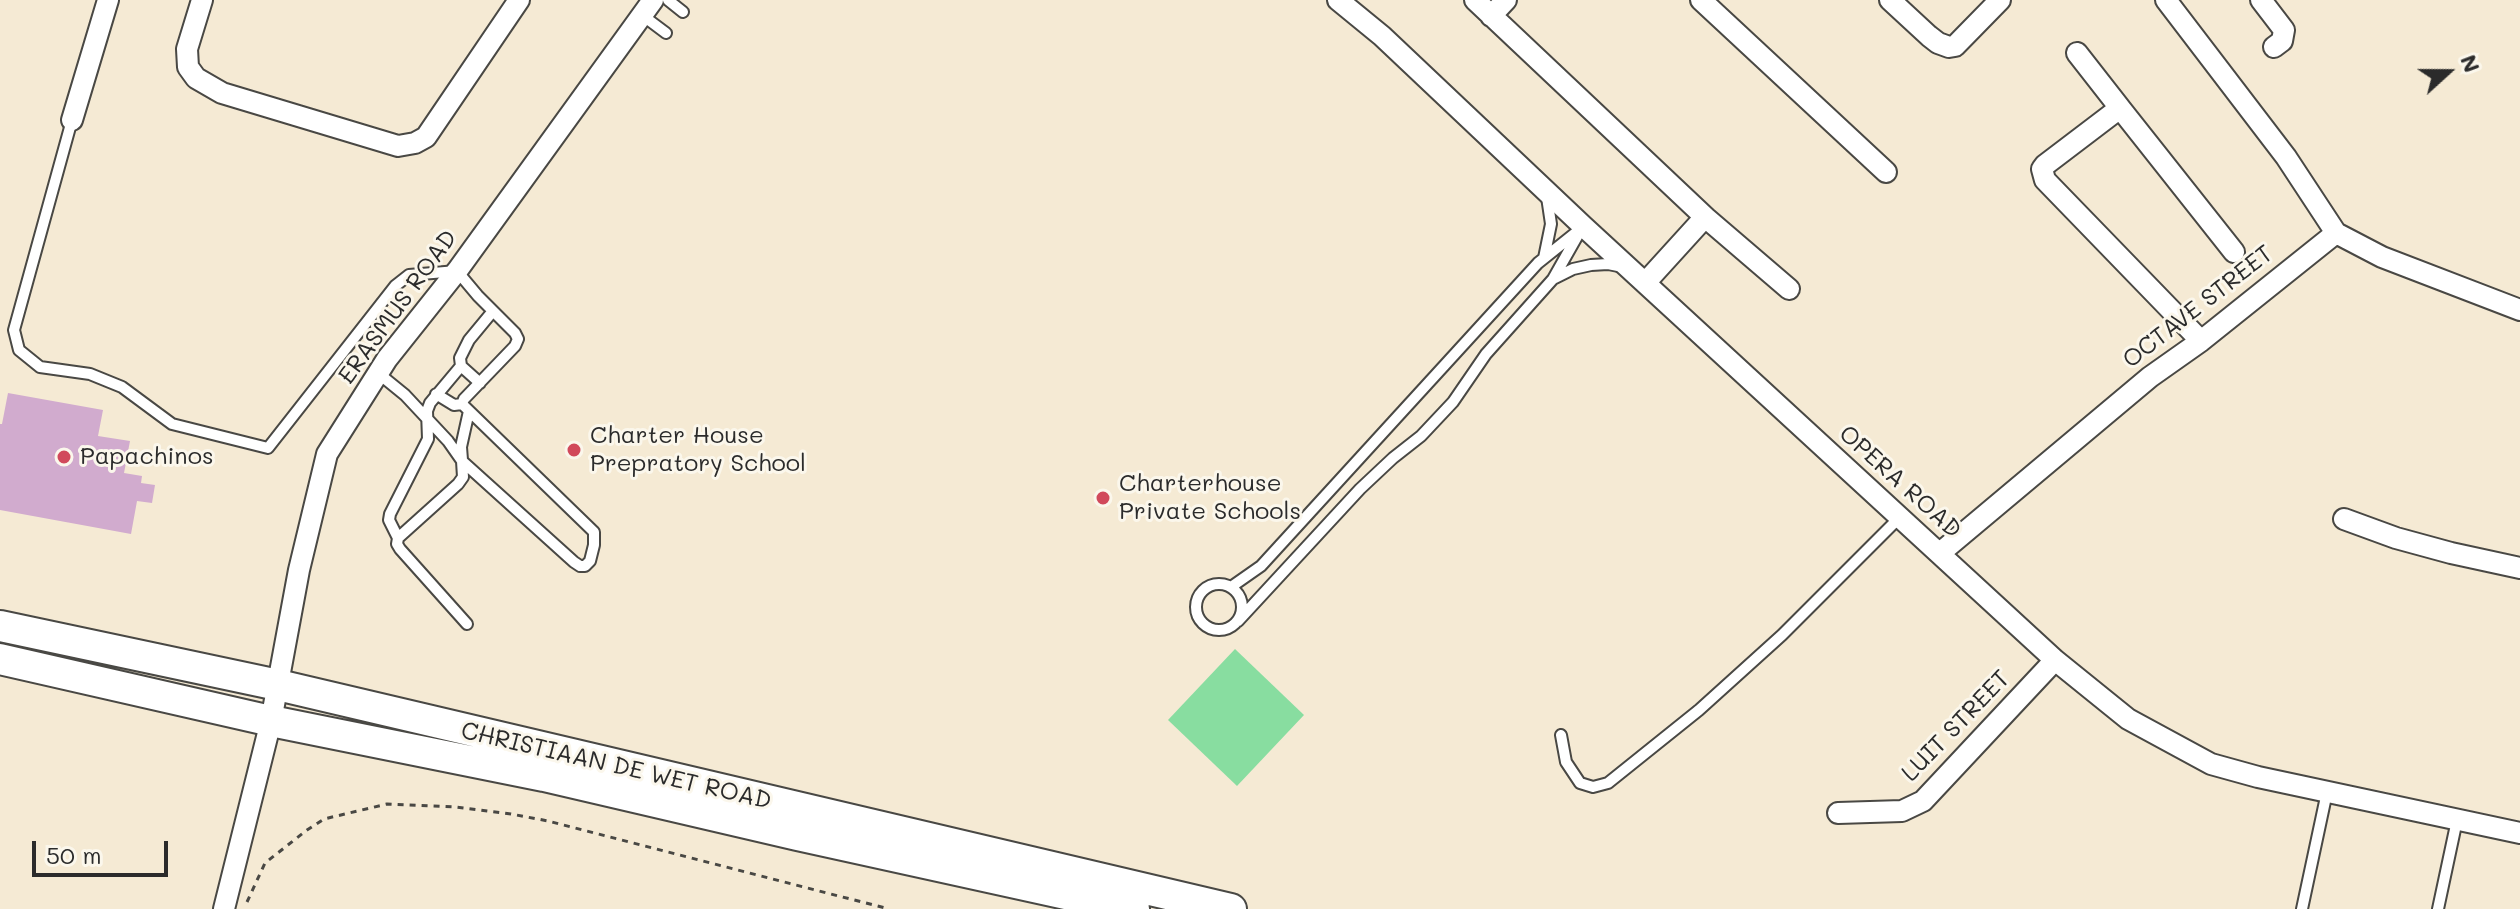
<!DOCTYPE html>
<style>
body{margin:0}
#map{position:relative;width:2520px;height:909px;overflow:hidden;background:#f5ead4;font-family:Mali,sans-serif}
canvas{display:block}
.north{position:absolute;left:2408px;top:32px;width:80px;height:80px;-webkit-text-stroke:6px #fbf7ec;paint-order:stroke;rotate:69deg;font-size:22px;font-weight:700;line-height:32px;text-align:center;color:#2b2b2b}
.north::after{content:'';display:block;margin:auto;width:28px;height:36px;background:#2b2b2b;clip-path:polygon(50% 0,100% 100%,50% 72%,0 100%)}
.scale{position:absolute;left:32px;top:841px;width:136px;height:36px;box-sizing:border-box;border:4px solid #2b2b2b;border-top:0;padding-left:10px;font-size:24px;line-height:28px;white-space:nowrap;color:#2b2b2b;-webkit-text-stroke:6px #fbf7ec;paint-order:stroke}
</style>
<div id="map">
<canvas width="2520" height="909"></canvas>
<div class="north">N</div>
<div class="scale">50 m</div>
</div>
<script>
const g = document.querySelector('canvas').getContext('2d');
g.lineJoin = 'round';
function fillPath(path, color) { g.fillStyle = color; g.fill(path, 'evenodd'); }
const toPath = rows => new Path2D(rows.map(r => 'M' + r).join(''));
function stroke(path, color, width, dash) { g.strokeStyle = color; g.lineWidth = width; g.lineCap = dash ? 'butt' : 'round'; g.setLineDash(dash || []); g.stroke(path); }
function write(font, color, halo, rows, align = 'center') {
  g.font = font + ' Mali,sans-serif'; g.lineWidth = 6; g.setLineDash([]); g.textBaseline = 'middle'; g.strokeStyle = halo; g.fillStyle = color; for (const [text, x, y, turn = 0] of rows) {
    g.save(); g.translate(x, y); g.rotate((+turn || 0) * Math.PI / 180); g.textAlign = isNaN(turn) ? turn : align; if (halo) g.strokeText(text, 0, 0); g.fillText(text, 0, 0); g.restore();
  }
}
const green = toPath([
 [1235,649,1304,715,1237,786,1168,720]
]);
const building = toPath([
 [8,393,103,410,98,436,130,441,124,473,142,476,141,483,155,485,152,503,137,501,131,534,0,510,0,424,2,424]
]);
const path = toPath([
 [247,902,265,863,307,830,324,819,387,804,456,807,511,814,548,821,889,909]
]);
const service = toPath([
 [668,0,683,12],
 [642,15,666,33],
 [72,120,14,330,19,350,40,367,90,374,122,387,172,424,268,448,395,286,409,275,457,271,478,296,515,333,518,339,515,346,464,399,462,404,594,532,594,545,590,561,585,566,580,566,574,562,462,461,463,477,458,484,398,538],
 [1544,258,1551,224,1547,197],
 [1555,278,1573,269,1591,265,1608,264,1623,267],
 [461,366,480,383],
 [378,373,405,395,448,441,462,461],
 [436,394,454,405,462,404],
 [462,460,461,447,469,411],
 '1196 607a23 23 0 1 1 46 0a23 23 0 1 1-46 0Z',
 [1231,587,1261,566,1538,263,1578,231],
 [1238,621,1360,489,1393,458,1421,436,1453,402,1486,354,1553,279,1583,226],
 [467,624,400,549,397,544,398,538,389,520,390,514,428,439,427,411,430,403,461,366,460,358,469,340,493,311],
 [1561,735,1566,762,1580,783,1593,787,1608,783,1699,710,1782,635,1900,517],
 [2302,909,2327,792],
 [2438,909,2457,820]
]);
const minor = toPath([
 [202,0,187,49,188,67,196,78,222,93,398,146,415,143,426,137,519,0],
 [1338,0,1382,36,1583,226,2055,660,2128,719,2211,764,2258,777,2520,833],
 [1475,0,1705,217,1789,289],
 [1701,0,1886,172],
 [1890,0,1929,36,1938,43,1949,47,1955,46,2000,0],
 [2166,0,2286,157,2336,233],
 [2261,0,2284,30,2282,41,2274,47],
 [1491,16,1506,0],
 [2077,53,2120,108],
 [72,120,108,0],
 [1645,283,1705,217],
 [2201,341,2045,180,2042,169,2045,165,2120,108,2234,252],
 [2344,519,2396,538,2451,553,2520,568],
 [1940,553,2150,377,2201,341,2336,233,2382,257,2520,310],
 [1838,813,1902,811,1923,801,2055,660],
 [224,909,271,721,299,570,327,454,387,359,457,271,653,0]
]);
const secondary = toPath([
 [0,626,278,685,1231,909],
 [0,659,271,721,544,776,797,835,1134,909]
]);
const markers = [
 [574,450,8,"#d1495b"],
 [64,457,8,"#d1495b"],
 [1103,498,8,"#d1495b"]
];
const streetNames = [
 ["ERASMUS ROAD",398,307,-54],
 ["OCTAVE STREET",2198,307,-38],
 ["OPERA ROAD",1900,482,42],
 ["LUIT STREET",1956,726,-46],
 ["CHRISTIAAN DE WET ROAD",616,766,13]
];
const poiNames = [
 ["Charter House",590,436],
 ["Prepratory School",590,464],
 ["Papachinos",80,457],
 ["Charterhouse",1119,484],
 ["Private Schools",1119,512]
];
fillPath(green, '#88dda0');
fillPath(building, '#d1abce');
stroke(service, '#494844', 14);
stroke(minor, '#494844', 24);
stroke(secondary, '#494844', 34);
stroke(path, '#494844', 3, [6, 6]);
stroke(service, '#fff', 10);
stroke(minor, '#fff', 20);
stroke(secondary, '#fff', 30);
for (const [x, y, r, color] of markers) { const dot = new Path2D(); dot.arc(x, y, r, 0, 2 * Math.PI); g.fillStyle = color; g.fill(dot); stroke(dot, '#fbf7ec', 3); }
write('24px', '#2b2b2b', '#fbf7ec', streetNames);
write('24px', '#2b2b2b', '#fbf7ec', poiNames, 'left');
</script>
